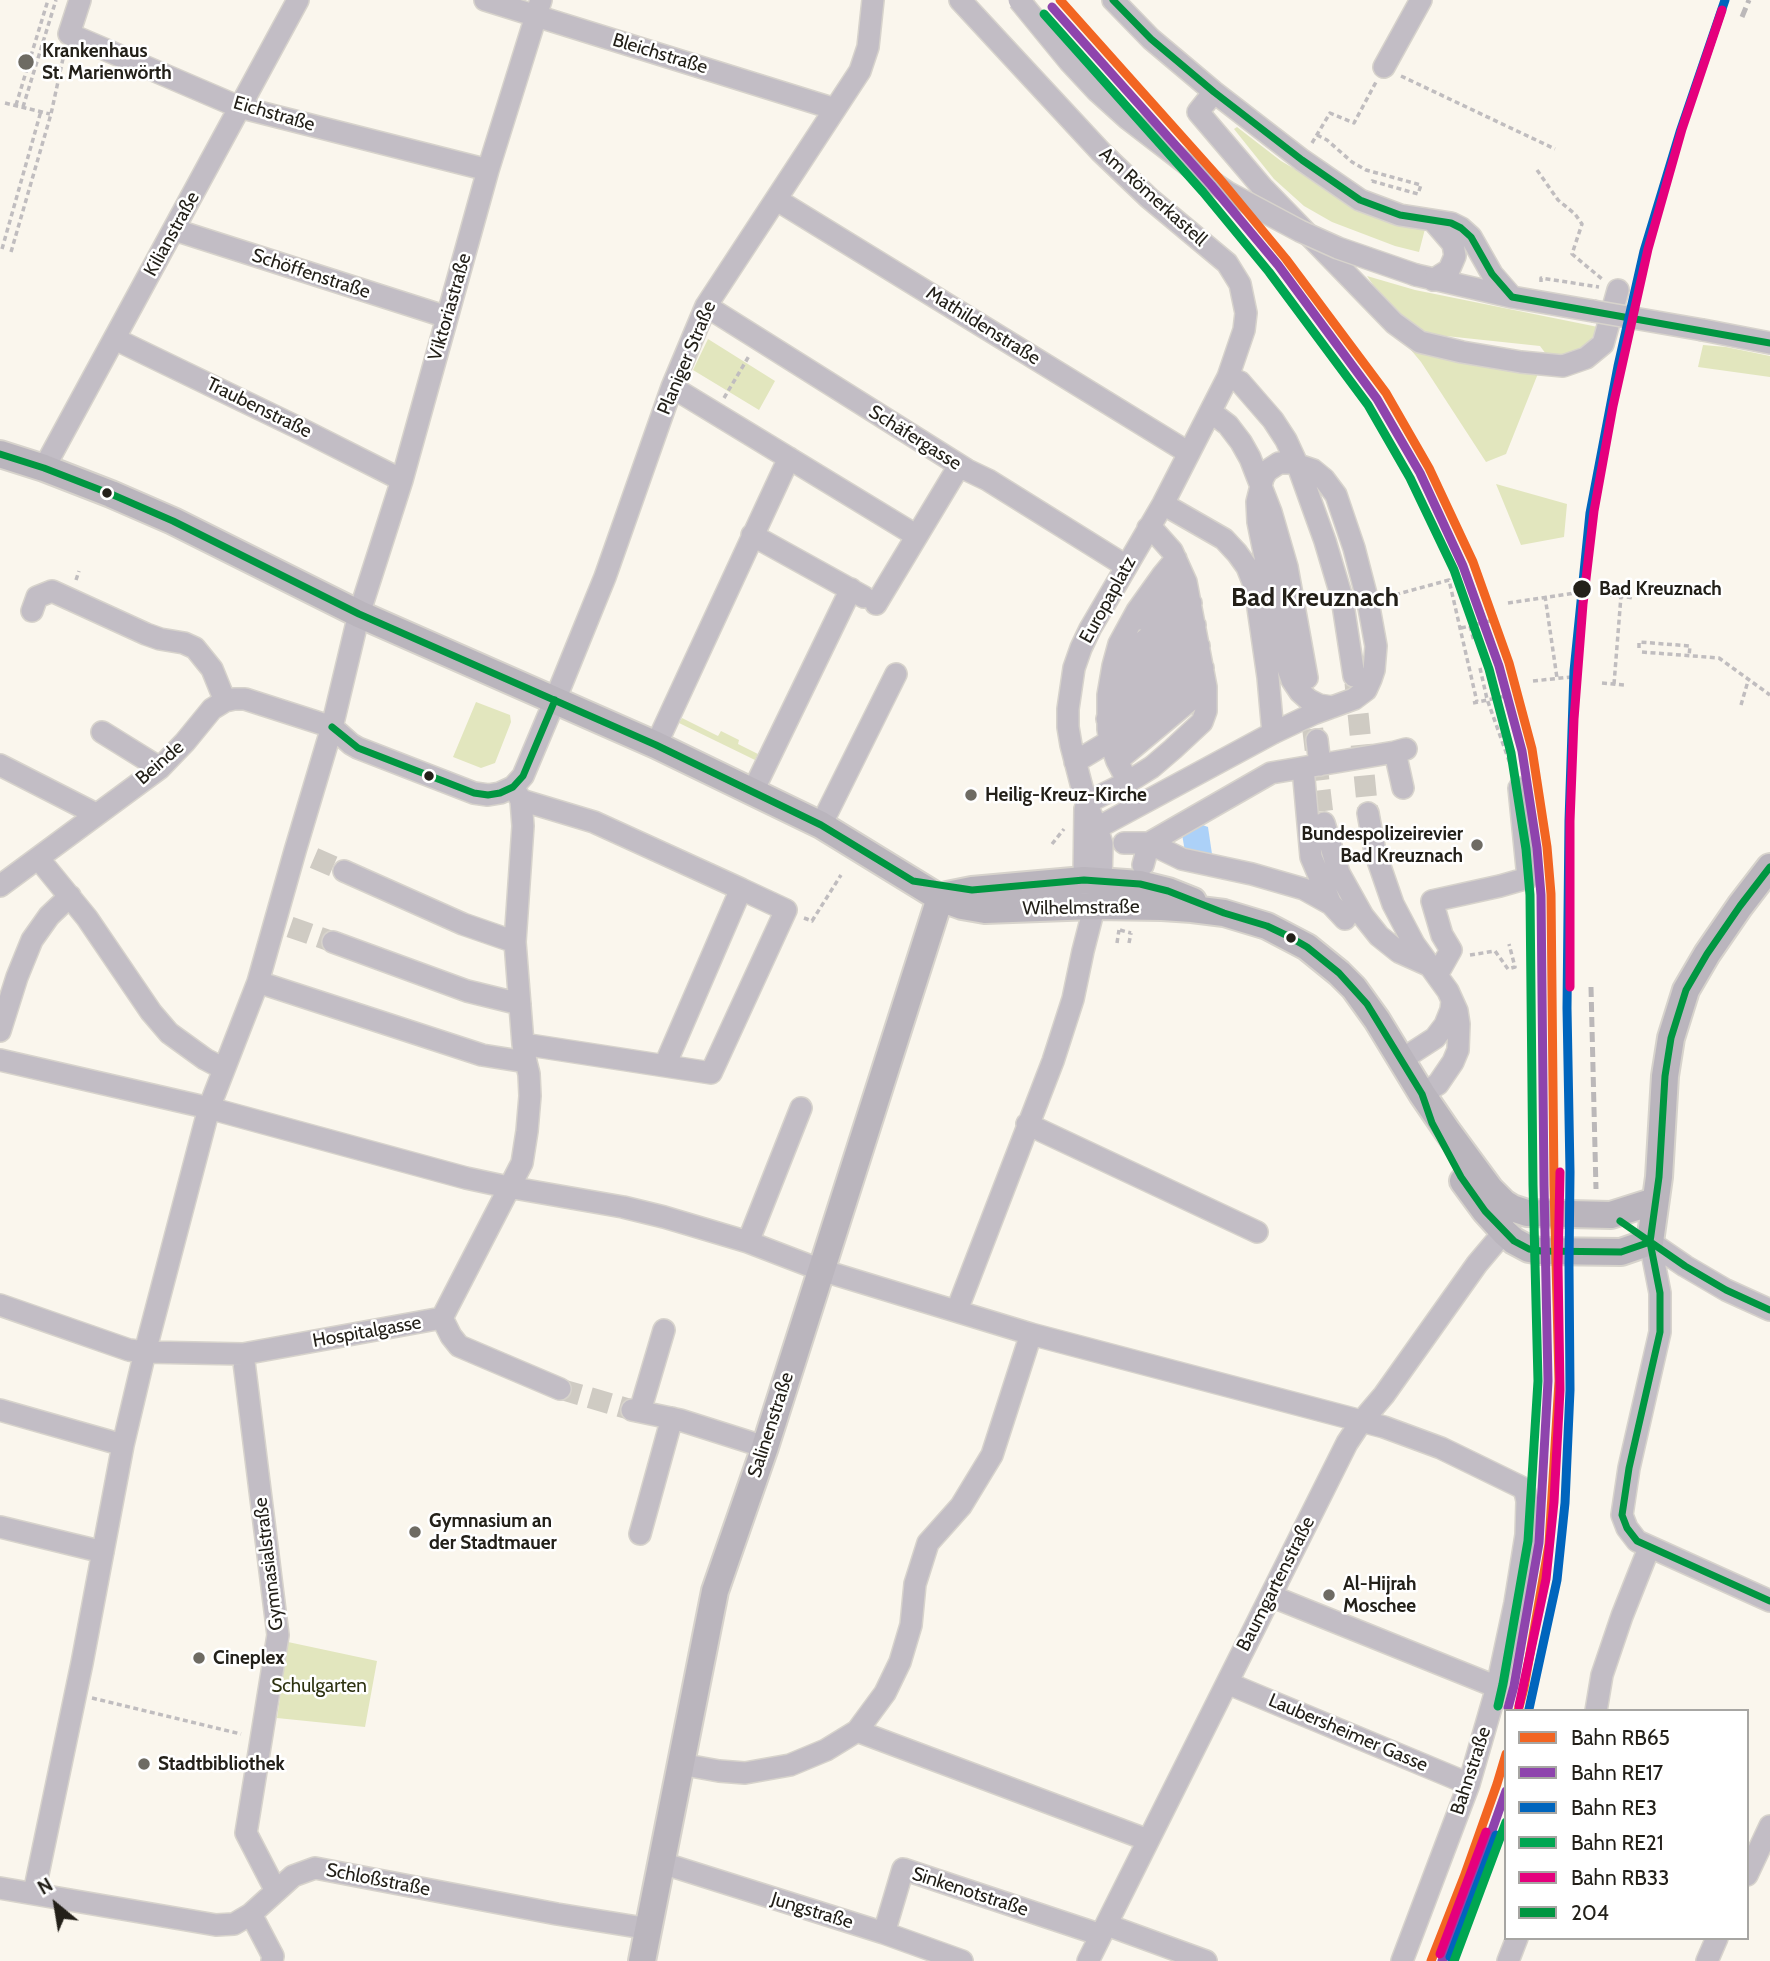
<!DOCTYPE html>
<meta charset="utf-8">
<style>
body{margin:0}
#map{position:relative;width:1770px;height:1961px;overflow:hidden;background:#faf6ed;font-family:Cabin,sans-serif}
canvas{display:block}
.legend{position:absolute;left:1504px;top:1709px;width:245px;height:231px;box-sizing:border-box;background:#fff;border:2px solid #a7a6a3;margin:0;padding:9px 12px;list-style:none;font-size:21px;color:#232019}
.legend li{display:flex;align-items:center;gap:14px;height:35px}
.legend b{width:35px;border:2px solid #a7a6a3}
.north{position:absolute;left:21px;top:1870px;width:70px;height:70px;-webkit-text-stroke:5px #fff;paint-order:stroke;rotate:330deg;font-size:19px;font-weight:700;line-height:28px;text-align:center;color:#232019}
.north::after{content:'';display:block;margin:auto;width:24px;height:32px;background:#232019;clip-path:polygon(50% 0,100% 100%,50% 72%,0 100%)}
</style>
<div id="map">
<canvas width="1770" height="1961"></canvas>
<ul class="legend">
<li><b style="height:9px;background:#f26522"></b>Bahn RB65</li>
<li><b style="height:9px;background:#8e44ad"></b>Bahn RE17</li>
<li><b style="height:9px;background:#0065bd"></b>Bahn RE3</li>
<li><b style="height:9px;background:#00a651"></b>Bahn RE21</li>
<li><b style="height:9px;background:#e5007d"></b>Bahn RB33</li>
<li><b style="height:9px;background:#009641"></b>204</li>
</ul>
<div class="north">N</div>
</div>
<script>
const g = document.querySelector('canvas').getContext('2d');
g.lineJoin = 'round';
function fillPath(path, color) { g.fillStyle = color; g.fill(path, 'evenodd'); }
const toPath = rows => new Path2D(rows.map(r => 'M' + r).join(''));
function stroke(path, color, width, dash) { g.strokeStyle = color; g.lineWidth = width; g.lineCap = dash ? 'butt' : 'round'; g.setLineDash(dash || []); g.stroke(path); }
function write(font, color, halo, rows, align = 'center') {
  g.font = font + ' Cabin,sans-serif'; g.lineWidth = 5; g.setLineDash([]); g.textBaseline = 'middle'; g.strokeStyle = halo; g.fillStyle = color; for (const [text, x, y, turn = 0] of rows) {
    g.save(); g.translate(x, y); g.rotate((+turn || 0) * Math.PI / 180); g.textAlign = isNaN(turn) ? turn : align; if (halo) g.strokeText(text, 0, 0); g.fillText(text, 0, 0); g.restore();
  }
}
const green = toPath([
 [1237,127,1281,161,1331,190,1425,229,1419,252,1395,246,1332,222,1304,206,1274,179,1234,129],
 [1367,276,1415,290,1598,327,1589,344,1570,355,1546,354,1540,346,1427,334,1388,306],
 [1400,337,1539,371,1506,454,1486,462,1421,362],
 [708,339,775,381,759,410,693,370],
 [1703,345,1726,347,1770,356,1770,377,1698,367],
 [1496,484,1567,504,1564,537,1521,545],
 [476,702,510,715,511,722,495,763,481,768,453,757],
 [682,718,718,736,721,731,739,740,738,744,758,754,755,760,679,723],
 [288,1642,377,1661,365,1727,277,1718]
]);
const water = toPath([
 [1200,824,1208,827,1212,854,1202,856,1185,852,1182,834]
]);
const minorTunnel = toPath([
 [1355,683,1368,813],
 [1309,698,1324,823],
 [314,858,344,871],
 [290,927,333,942],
 [560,1389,632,1410]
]);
const path = toPath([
 [1401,76,1555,149],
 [5,103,50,114],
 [16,105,48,0],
 [23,107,56,0],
 [1317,135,1327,140,1352,162,1366,170,1421,185,1418,194,1372,181,1371,183],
 [1312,143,1330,113,1354,123,1376,82],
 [1537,170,1558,200,1575,214,1582,224,1572,254,1602,279],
 [2,249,41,111],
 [11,252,51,114,64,54],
 [1541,282,1541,278,1599,287],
 [724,398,749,356],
 [76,580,79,571],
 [1610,595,1634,598],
 [1545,596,1557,678],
 [1387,597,1449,580,1477,702],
 [1508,603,1588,591],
 [1470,626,1474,641],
 [1461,628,1490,621],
 [1639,648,1639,642,1690,646,1689,656],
 [1642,652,1719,658,1770,695],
 [1480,668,1487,699,1512,769],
 [1533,681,1581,676],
 [1602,683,1625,685],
 [1614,684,1621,596],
 [1473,703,1515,694],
 [1741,705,1748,681],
 [1052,844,1064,829],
 [804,918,812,921,841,875],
 [1120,930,1131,933],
 [1117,943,1119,930],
 [1129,943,1131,933],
 [1470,955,1495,951,1508,969,1515,967,1509,944],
 [92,1698,241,1734]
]);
const minor = toPath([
 [80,0,69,34,239,107,488,170],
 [485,0,835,109],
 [1113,0,1151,39,1214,92,1302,160,1360,200,1400,215,1451,223,1461,228,1471,237,1492,274,1512,297],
 [1384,67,1421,0],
 [1214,92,1198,112,1262,187,1394,323,1420,342,1462,352,1521,362,1563,366,1586,358,1603,344,1618,290],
 [777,200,1189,453],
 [175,230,447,317],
 [1416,275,1512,297,1593,311],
 [1433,280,1449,270,1455,256,1453,244,1434,222],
 [706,306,967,470,988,480,1126,566],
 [1703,330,1770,343],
 [115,339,301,429,402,480],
 [1228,377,1240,382,1273,420,1286,440,1298,466,1325,541,1342,598,1354,676],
 [672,387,917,536],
 [1211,412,1228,425,1241,442,1250,458,1271,512,1287,567,1307,678],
 [44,468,298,0],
 [1163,504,1224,539,1237,553,1247,567,1255,587,1268,677,1273,733],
 [752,535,864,597],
 [876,604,959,466],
 [32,611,37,597,52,591,146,634,160,639,184,643,195,648,212,669,225,701],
 [1140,619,1186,582],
 [1113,666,1191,603],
 [1108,695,1195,625],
 [1107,719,1199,646],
 [102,732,160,768],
 [1317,740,1320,765],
 [656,745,789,458],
 [1117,761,1206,687],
 [1075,762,1110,741,1203,668],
 [0,765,96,814],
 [1303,768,1311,857,1331,904],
 [1128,782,1117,761,1110,741,1108,729,1108,695,1113,666,1119,644,1137,611,1162,576,1176,559],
 [1403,788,1395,752,1406,749],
 [753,791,851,589],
 [521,800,594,822,741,889],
 [1086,803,1128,782,1152,767,1173,749,1202,722,1206,711,1206,687,1186,582,1172,551,1155,532,1148,528],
 [1085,809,1084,880,1087,895],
 [1368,813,1375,852,1393,904,1414,944,1448,991,1457,1011,1459,1024,1458,1050,1453,1062,1438,1084,1422,1094],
 [1324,823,1339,873,1363,916,1379,936,1399,952,1428,965],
 [821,825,896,674],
 [1097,828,1273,733,1313,714,1354,699,1366,690,1371,679,1374,670,1376,646,1368,602,1354,548,1336,495,1324,479,1313,470,1292,463,1279,463,1267,471,1263,478,1257,502,1258,522,1287,666,1292,680,1300,692,1309,700,1319,705,1332,707],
 [1124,843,1149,843,1182,859,1252,874,1304,889,1331,904,1345,919],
 [38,858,87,918,151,1012,169,1033,205,1059,224,1069],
 [1143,865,1149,843,1271,773,1395,752],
 [344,871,463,924,515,942],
 [0,886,160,768,185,742,212,709,225,701,234,699,245,699,332,727,351,744,358,748,474,793,488,795,500,793,513,787,523,776,555,700,605,577,672,387,706,306,860,71,868,47,873,0],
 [333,942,467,991,520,1004],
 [1437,975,1451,950,1442,935,1432,901,1500,886,1528,878,1519,788],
 [258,982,482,1055,526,1062],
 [0,1031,17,977,32,940,49,916,70,896],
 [523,1044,711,1073,786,910,741,889,665,1065],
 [0,1060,209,1108,466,1178,508,1187,623,1207,664,1217,748,1242,821,1270,1031,1334,1384,1427,1441,1448,1521,1487,1525,1492,1527,1501,1526,1535,1515,1603,1497,1687,1469,1784,1402,1961],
 [1401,1060,1435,1038,1445,1025,1451,1010,1452,1001],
 [1027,1124,1257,1232],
 [748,1242,801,1108],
 [1650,1242,1660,1293,1660,1332,1629,1468,1622,1515,1627,1528,1637,1541,1770,1601],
 [1650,1242,1685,1266,1726,1290,1770,1310],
 [0,1305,129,1350,145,1352,243,1354,442,1318],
 [957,1310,1053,1061,1073,999,1083,951,1101,881,1102,844,1097,828,1086,803,1071,745,1068,727,1068,709,1074,668,1081,648,1090,629,1163,504,1228,377,1244,330,1246,313,1240,284,1227,263,1149,198,1101,152,960,0],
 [442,1318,522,1163,527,1131,530,1096,529,1074,526,1062,523,1044,515,942,523,826,521,800,513,787],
 [442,1318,451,1336,459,1346,560,1389],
 [243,1354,278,1635,246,1833,276,1891],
 [0,1410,123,1445],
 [632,1410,680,1420,765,1447],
 [640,1411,664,1330],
 [0,1527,103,1552],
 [640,1534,672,1418],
 [1271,1596,1497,1687],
 [1227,1683,1469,1784],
 [1596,1711,1602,1675,1622,1616,1649,1548],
 [857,1731,1148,1840],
 [680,1764,719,1771,745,1773,790,1765,826,1750,857,1731,885,1693,900,1662,911,1625,915,1584,928,1543,961,1506,992,1455,1031,1334],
 [662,1863,884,1933,962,1961],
 [1747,1875,1770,1826],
 [0,1888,216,1925,234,1924,251,1914,293,1876,315,1868,557,1914,650,1929],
 [34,1893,82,1663,123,1445,145,1352,209,1108,258,982,295,851,332,727,359,614,402,480,488,170,541,0],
 [251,1914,273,1956,272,1961],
 [1107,1925,1206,1961],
 [884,1933,903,1869,1101,1935],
 [1088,1961,1347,1443,1361,1422,1384,1395,1477,1264,1504,1232,1502,1219],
 [1508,1961,1517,1938],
 [1707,1961,1717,1938]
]);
const major = toPath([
 [0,454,44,468,111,494,173,521,359,614,656,745,821,825,940,898,962,906,985,910,1094,906,1162,907,1192,909,1224,913,1267,926,1307,947,1339,973,1354,988,1377,1020,1422,1094,1448,1132,1490,1189,1504,1203,1512,1208,1527,1213,1611,1215,1655,1201],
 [940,898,947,895,972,890,1084,880,1140,884,1168,891,1193,901],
 [1463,1181,1485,1211,1504,1232,1514,1241,1529,1249,1541,1251,1621,1252,1650,1242],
 [1650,1242,1659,1177,1665,1076,1671,1038,1686,990,1707,954,1740,906,1770,867],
 [642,1961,715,1591,765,1447,940,898]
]);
const rail = toPath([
 [1742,17,1749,0],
 [1591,987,1596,1189]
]);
const minorBridge = toPath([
 [1019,0,1069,61,1097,91,1128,119,1193,169,1227,192,1300,231,1338,248,1416,275],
 [1593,311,1703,330]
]);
const bus1 = toPath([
 [1113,0,1151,39,1214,92,1302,160,1360,200,1400,215,1451,223,1461,228,1471,237,1492,274,1512,297,1770,343],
 [0,454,44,468,111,494,173,521,359,614,656,745,821,825,913,881,972,890,1084,880,1140,884,1168,891,1224,913,1267,926,1288,936,1307,947,1339,973,1367,1004,1422,1094,1432,1123,1461,1177,1485,1211,1514,1241,1529,1249,1541,1251,1621,1252,1650,1242],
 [332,727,358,748,474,793,488,795,500,793,513,787,523,776,555,700],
 [1770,867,1740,906,1707,954,1686,990,1671,1038,1665,1076,1659,1177,1650,1242,1660,1293,1660,1332,1629,1468,1622,1515,1627,1528,1637,1541,1770,1601],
 [1620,1221,1685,1266,1726,1290,1770,1310]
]);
const rail1 = toPath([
 [1060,0,1219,178,1286,259,1386,393,1429,468,1473,562,1509,663,1532,749,1547,847,1551,894,1554,1185,1559,1381,1549,1544,1524,1688,1518,1711],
 [1431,1961,1464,1877,1497,1784,1506,1754]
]);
const rail2 = toPath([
 [1052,7,1211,185,1278,265,1377,399,1420,473,1463,566,1499,666,1522,751,1537,848,1541,895,1544,1185,1548,1381,1539,1543,1514,1686,1508,1708],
 [1442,1961,1474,1881,1506,1791]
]);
const rail3 = toPath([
 [1529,1709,1557,1580,1565,1503,1570,1390,1569,1265,1570,1172,1567,1008,1569,821,1574,671,1590,513,1618,366,1644,251,1680,132,1725,0],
 [1450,1957,1496,1835]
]);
const rail4 = toPath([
 [1044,14,1203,192,1269,272,1368,405,1410,478,1454,570,1489,669,1511,753,1526,849,1530,895,1533,1185,1538,1381,1528,1541,1503,1684,1498,1706],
 [1454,1961,1506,1822]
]);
const rail5 = toPath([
 [1570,987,1570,821,1574,719,1583,604,1594,511,1613,406,1648,249,1682,129,1722,10],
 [1519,1706,1546,1579,1554,1502,1560,1390,1558,1265,1560,1172],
 [1440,1954,1486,1832]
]);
const markers = [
 [26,62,9,"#6e6b63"],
 [107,493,6,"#232019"],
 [1582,589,10,"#232019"],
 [429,776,6,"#232019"],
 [971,795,7,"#6e6b63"],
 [1477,845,7,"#6e6b63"],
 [1291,938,6,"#232019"],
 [415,1532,7,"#6e6b63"],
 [1329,1595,7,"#6e6b63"],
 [199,1658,7,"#6e6b63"],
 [144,1764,7,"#6e6b63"]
];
const poiNames = [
 ["Krankenhaus",42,51],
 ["St. Marienwörth",42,73],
 ["Heilig-Kreuz-Kirche",985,795],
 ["Bundespolizeirevier",1463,834,"right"],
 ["Bad Kreuznach",1463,856,"right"],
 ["Gymnasium an",429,1521],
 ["der Stadtmauer",429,1543],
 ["Al-Hijrah",1343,1584],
 ["Moschee",1343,1606],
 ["Cineplex",213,1658],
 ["Stadtbibliothek",158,1764]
];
const streetNames = [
 ["Bleichstraße",660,54,17],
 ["Eichstraße",274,114,16],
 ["Am Römerkastell",1153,197,42],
 ["Kilianstraße",172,234,-61],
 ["Schöffenstraße",311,274,18],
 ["Viktoriastraße",450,307,-74],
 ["Mathildenstraße",983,326,32],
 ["Planiger Straße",687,358,-67],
 ["Traubenstraße",259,408,26],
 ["Schäfergasse",915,438,32],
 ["Europaplatz",1108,600,-61],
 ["Beinde",160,763,-41],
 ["Wilhelmstraße",1081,908,-1],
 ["Hospitalgasse",367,1332,-10],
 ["Salinenstraße",771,1425,-72],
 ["Gymnasialstraße",269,1564,-97],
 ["Baumgartenstraße",1276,1584,-63],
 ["Laubersheimer Gasse",1348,1733,23],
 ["Bahnstraße",1471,1771,-72],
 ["Schloßstraße",378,1880,11],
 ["Sinkenotstraße",970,1892,18],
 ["Jungstraße",812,1911,17]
];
const stopNames = [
 ["Bad Kreuznach",1599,589]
];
const parkNames = [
 ["Schulgarten",319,1686]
];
const districtNames = [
 ["Bad Kreuznach",1315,598]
];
fillPath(green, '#e2e6be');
fillPath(water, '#acd1f8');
stroke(minorTunnel, '#cfcbc3', 21, [21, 10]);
stroke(minor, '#d7d3cc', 24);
stroke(major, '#d7d3cc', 30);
stroke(path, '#c0bdbf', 3.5, [5, 3.5]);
stroke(minor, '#c2bdc5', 21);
stroke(major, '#bab5bd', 26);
stroke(rail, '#bbb8b9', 5, [10, 5]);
stroke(minorBridge, '#d7d3cc', 24, []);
stroke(minorBridge, '#c2bdc5', 21);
stroke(bus1, '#009641', 7);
stroke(rail1, '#f26522', 9);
stroke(rail2, '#8e44ad', 9);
stroke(rail3, '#0065bd', 9);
stroke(rail4, '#00a651', 9);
stroke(rail5, '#e5007d', 9);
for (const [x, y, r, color] of markers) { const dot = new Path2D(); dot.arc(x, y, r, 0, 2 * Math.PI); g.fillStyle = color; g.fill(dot); stroke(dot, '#fff', 2.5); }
write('bold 19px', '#232019', '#fff', poiNames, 'left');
write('19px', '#232019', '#fff', streetNames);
write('bold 19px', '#232019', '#fff', stopNames, 'left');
write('19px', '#2d3210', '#fff', parkNames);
write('bold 26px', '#232019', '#fff', districtNames);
</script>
